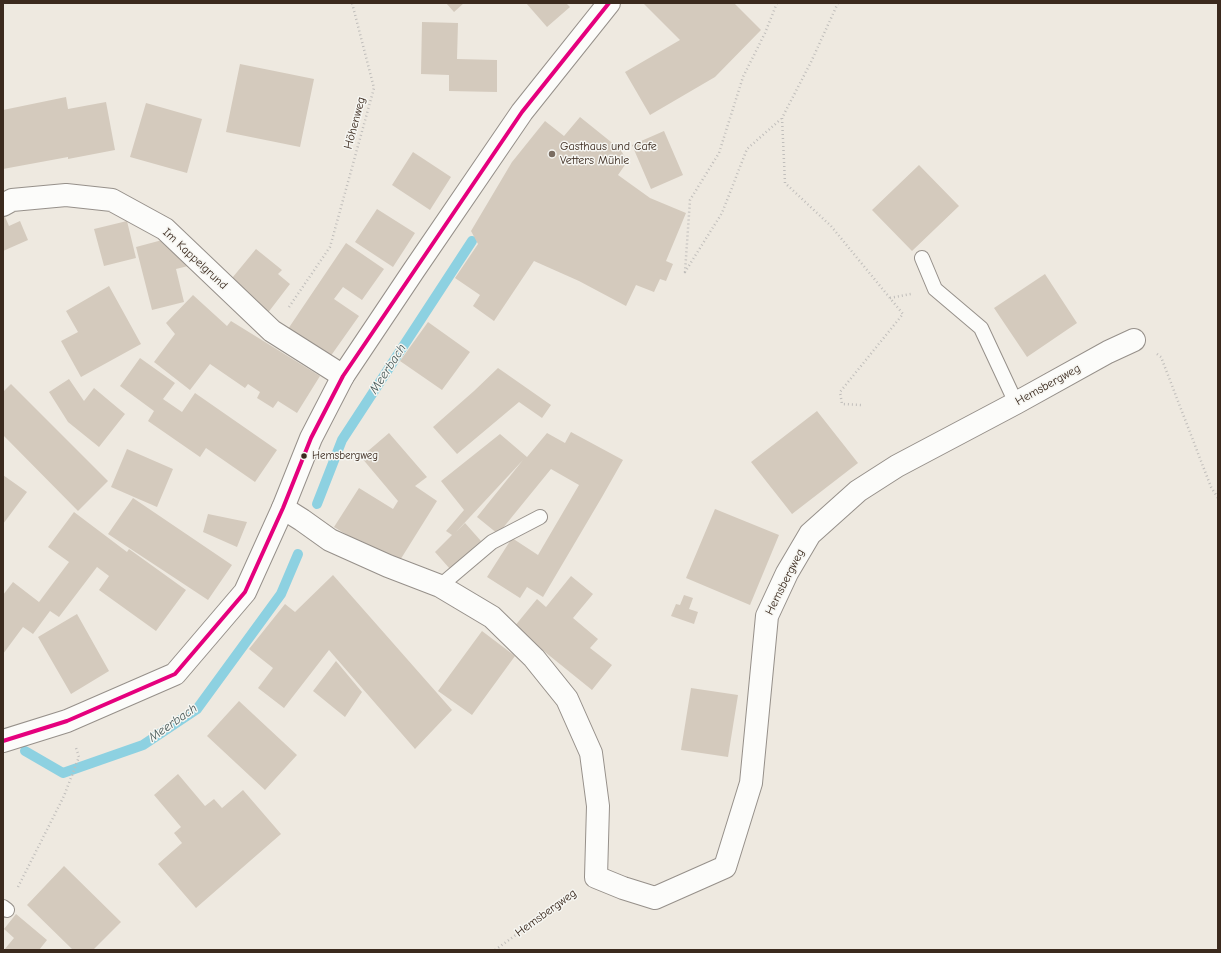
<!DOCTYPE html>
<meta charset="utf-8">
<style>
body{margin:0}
#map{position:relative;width:1221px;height:953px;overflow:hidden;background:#eee9e0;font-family:"Comic Neue",sans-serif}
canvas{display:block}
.frame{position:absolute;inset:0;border:4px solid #3b2a1e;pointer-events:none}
</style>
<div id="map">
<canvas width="1221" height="953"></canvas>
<div class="frame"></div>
</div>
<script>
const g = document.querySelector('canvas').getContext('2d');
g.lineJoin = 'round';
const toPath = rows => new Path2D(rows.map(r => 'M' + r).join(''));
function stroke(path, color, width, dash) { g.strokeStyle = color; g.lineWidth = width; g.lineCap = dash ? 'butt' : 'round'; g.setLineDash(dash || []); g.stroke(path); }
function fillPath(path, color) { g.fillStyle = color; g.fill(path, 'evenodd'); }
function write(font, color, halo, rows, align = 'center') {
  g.font = font + ' "Comic Neue",sans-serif'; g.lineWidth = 3; g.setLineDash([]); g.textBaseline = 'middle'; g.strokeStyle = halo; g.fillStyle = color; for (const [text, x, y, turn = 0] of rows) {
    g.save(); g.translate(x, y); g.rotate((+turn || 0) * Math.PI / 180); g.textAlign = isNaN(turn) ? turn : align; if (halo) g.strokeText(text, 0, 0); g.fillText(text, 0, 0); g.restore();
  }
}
const stream = toPath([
 [317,504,342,440,472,241],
 [25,751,63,773,143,745,197,709,281,594,298,554]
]);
const building = toPath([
 [446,3,464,3,454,12],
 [526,3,566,3,570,7,547,27],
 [643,3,734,3,761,30,715,77,650,115,625,72,680,40],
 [422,22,458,23,457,59,497,60,497,92,449,91,449,75,421,74],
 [240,64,314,79,300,147,226,132],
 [66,97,68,109,106,102,115,150,68,159,68,157,3,169,3,110],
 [146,103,202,119,187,173,130,157],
 [580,117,621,150,627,162,618,175,650,198,686,213,666,261,673,264,666,281,660,279,654,292,636,285,626,306,579,281,534,261,494,321,473,306,480,295,455,278,478,244,471,231,512,162,545,121,564,136],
 [664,131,683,175,651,189,632,145],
 [413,152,451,177,430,210,392,185],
 [919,165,959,206,912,251,872,210],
 [377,209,415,233,393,267,355,242],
 [3,212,9,226,20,221,28,240,3,251],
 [127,221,136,258,104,266,94,229],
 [166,239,192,265,176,269,184,302,152,310,136,247],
 [346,243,384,269,362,300,343,287,334,299,359,316,330,357,288,329],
 [256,249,282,270,278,274,290,284,267,314,228,283],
 [1045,274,1077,323,1027,357,994,308],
 [109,286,141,344,81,377,61,341,78,332,66,311],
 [193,295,227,326,231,321,320,376,297,413,278,401,273,408,257,398,260,392,248,384,245,388,210,364,190,390,154,362,175,334,166,323],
 [428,322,470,352,442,390,400,361],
 [140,358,175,383,163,399,182,412,195,393,277,450,255,482,206,448,200,457,148,421,154,411,120,386],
 [498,368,551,405,542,418,519,402,457,454,433,427,474,391],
 [69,379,84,401,94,388,125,414,99,447,68,422,49,392],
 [11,384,108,481,78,511,3,435,3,392],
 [817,411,858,463,792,514,751,462],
 [571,432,623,460,602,497,543,597,527,587,520,598,487,577,512,538,538,555,579,485,551,469,498,534,477,517,523,460,456,532,465,523,481,541,450,569,435,552,452,535,446,531,464,510,441,481,500,434,527,457,547,433,565,443],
 [389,433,427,477,415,486,437,501,397,565,334,527,359,488,393,509,398,501,361,457],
 [127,449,173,469,157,507,111,487],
 [3,475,27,492,3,524],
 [133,498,232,565,208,600,108,534],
 [715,509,779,535,750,605,686,578],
 [74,512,127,552,129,549,186,590,156,631,99,590,109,576,97,567,59,617,50,611,33,634,23,627,3,654,3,595,13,582,39,602,69,562,48,547],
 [208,514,247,522,237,547,203,532],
 [333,575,452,710,415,749,329,650,284,708,258,688,273,668,249,649,285,604,295,612],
 [571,576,593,594,573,618,598,639,590,648,612,665,592,690,514,627,537,599,546,607],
 [684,595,693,598,689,609,698,612,694,624,671,616,676,604,680,605],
 [77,614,109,671,71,694,38,637],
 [482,631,515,656,472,715,438,691],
 [336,661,362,692,345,717,313,691],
 [691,688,738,695,728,757,681,750],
 [239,701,297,755,265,790,207,736],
 [178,774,205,806,214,799,222,808,243,790,281,834,196,908,158,864,182,843,174,833,181,827,154,795],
 [64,866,121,922,93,950,73,950,27,905],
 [16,914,47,940,39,950,4,950,14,938,4,929]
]);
const path = toPath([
 [777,3,765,33,743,77,719,153,690,200,685,272,722,213,747,149,781,119],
 [838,3,811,62,782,118,785,183,831,226,903,314,840,392,842,404,861,405],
 [890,298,911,294],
 [289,307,330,247,374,88,352,3],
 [1157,354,1161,357,1211,487,1218,498],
 [18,887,64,796,79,757,76,748],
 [495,950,574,893]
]);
const service = toPath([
 [922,258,935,289,981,328,1016,403],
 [440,586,492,542,540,517],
 [3,907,7,910]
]);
const minor = toPath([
 [3,205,12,200,66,195,112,200,165,229,272,331,343,376],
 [283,508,302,520,330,540,388,566,440,586,492,617,534,658,567,699,591,753,598,806,596,877,623,888,655,898,725,867,751,783,767,616,787,573,810,534,858,491,897,466,1016,403,1108,352,1134,340]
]);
const tertiary = toPath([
 [3,741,67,721,175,674,245,592,283,508,311,438,343,376,414,270,522,112,609,3]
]);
const bus1 = toPath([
 [3,741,67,721,175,674,245,592,283,508,311,438,343,376,522,112,609,3]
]);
const markers = [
 [552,154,4,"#7a6d62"],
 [304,456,3.5,"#3b2a1e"]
];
const busNames = [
 ["Hemsbergweg",312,456]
];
const streetNames = [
 ["Höhenweg",355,123,-75],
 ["Im Kappelgrund",195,259,43],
 ["Hemsbergweg",1048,385,-29],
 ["Hemsbergweg",785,582,-63],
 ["Hemsbergweg",546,913,-36]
];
const poiNames = [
 ["Gasthaus und Cafe",560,147],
 ["Vetters Mühle",560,161]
];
const waterNames = [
 ["Meerbach",388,369,-57],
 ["Meerbach",173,723,-35]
];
stroke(stream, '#8dd1e1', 10);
fillPath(building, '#d4cabd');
stroke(service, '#96908a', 16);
stroke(minor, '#96908a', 24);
stroke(tertiary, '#96908a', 24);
stroke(path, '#c0bebb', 2.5, [1, 3]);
stroke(service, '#fcfcfa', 14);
stroke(minor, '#fcfcfa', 22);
stroke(tertiary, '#fcfcfa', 22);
stroke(bus1, '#e5007d', 4);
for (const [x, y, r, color] of markers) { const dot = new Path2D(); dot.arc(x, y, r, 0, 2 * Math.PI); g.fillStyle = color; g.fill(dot); stroke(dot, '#f6f6f2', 1.5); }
write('11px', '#3b2a1e', '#f6f6f2', busNames, 'left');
write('12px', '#3b2a1e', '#f6f6f2', streetNames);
write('12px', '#3b2a1e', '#f6f6f2', poiNames, 'left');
write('italic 13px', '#475958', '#f6f6f2', waterNames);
</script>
